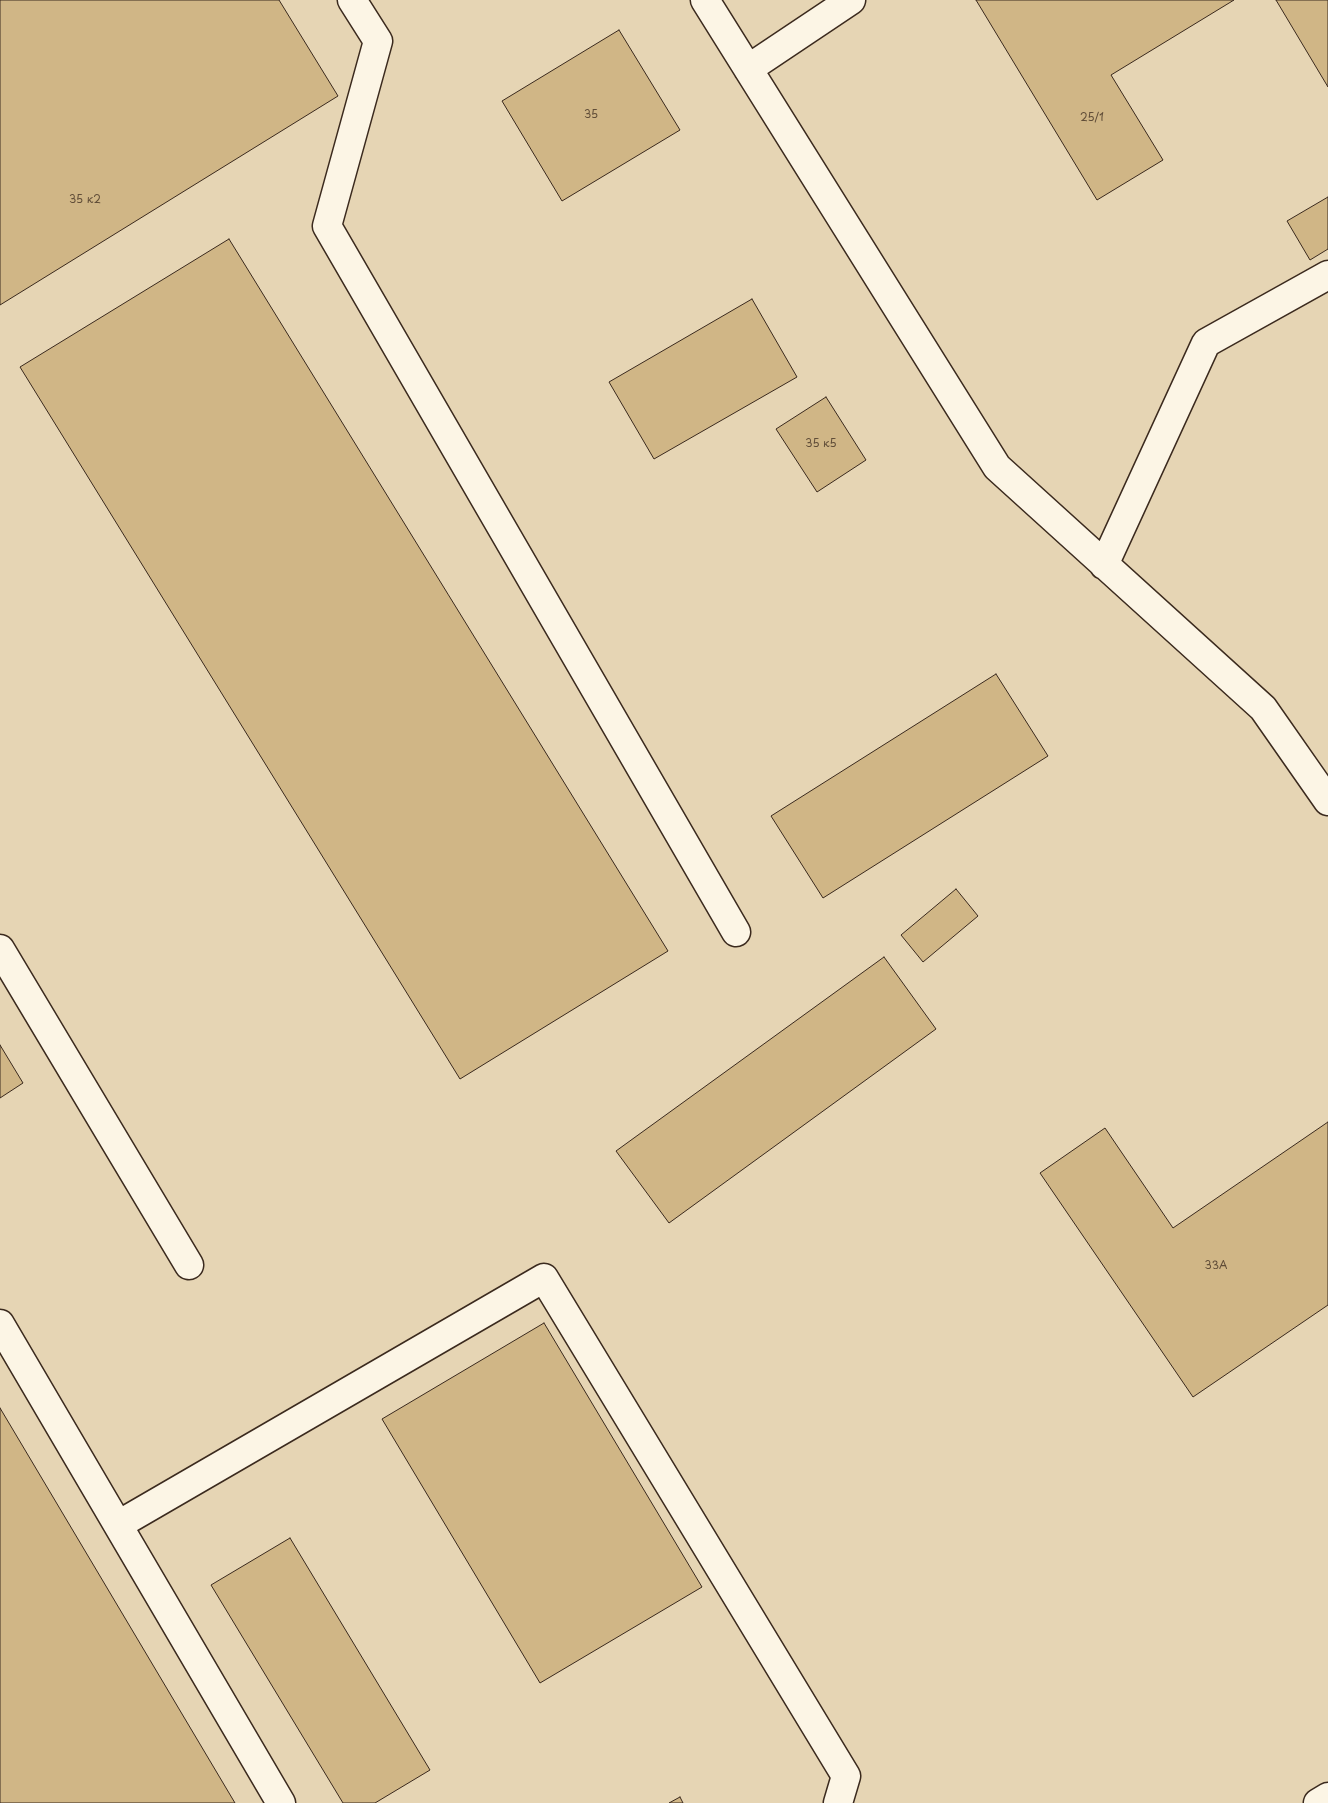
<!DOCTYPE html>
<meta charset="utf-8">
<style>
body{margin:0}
canvas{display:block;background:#efe2c8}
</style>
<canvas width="1328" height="1803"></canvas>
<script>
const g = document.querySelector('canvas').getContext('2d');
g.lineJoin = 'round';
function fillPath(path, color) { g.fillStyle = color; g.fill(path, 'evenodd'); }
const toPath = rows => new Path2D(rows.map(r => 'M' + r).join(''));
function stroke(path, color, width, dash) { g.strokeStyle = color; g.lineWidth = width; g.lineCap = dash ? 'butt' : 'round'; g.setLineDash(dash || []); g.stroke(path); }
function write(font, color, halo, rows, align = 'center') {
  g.font = font + ' "Playpen Sans",sans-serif'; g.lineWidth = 4; g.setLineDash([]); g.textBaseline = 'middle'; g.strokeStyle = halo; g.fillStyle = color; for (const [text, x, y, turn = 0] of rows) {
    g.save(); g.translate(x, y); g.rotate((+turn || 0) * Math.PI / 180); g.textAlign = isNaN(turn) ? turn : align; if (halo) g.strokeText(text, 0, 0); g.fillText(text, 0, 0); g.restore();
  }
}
const built = toPath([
 [0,0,1328,0,1328,1803,0,1803]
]);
const building = toPath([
 [0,0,279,0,338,96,0,305,0,0],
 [976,0,1234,0,1111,75,1163,160,1097,200,976,0],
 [1276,0,1328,0,1328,87,1276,0],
 [619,30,680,130,562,201,502,101,619,30],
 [1328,197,1328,249,1310,260,1287,221,1328,197],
 [229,239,668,951,460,1079,20,367,229,239],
 [752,299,797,377,654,459,609,382,752,299],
 [826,397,866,460,817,492,776,429,826,397],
 [996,674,1048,756,823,898,771,816,996,674],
 [956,889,978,916,923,962,901,935,956,889],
 [884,957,936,1029,669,1223,616,1151,884,957],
 [0,1045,23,1083,0,1098,0,1045],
 [1328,1122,1328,1305,1193,1397,1040,1173,1105,1128,1173,1228,1328,1122],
 [544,1323,702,1587,540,1683,382,1419,544,1323],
 [0,1408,235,1803,0,1803,0,1408],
 [290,1538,430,1770,375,1803,343,1803,211,1585,290,1538],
 [680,1797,683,1803,669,1803,680,1797]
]);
const minor = toPath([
 [352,0,378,41,327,226,736,932],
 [705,0,997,467,1263,708,1328,801],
 [748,69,851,0],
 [1104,565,1206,343,1328,275],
 [0,949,189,1265],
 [0,1324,281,1803],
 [118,1525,544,1278,846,1776,838,1803],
 [1318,1803,1328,1797]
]);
const numberNames = [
 ["35",591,115],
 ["25/1",1092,118],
 ["35 к2",85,200],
 ["35 к5",821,444],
 ["33А",1216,1266]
];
fillPath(built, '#e6d5b4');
fillPath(building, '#d0b686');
stroke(building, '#3b2a1e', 1);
stroke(minor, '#3b2a1e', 31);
stroke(minor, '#fcf5e5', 28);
write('11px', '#604d38', null, numberNames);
</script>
